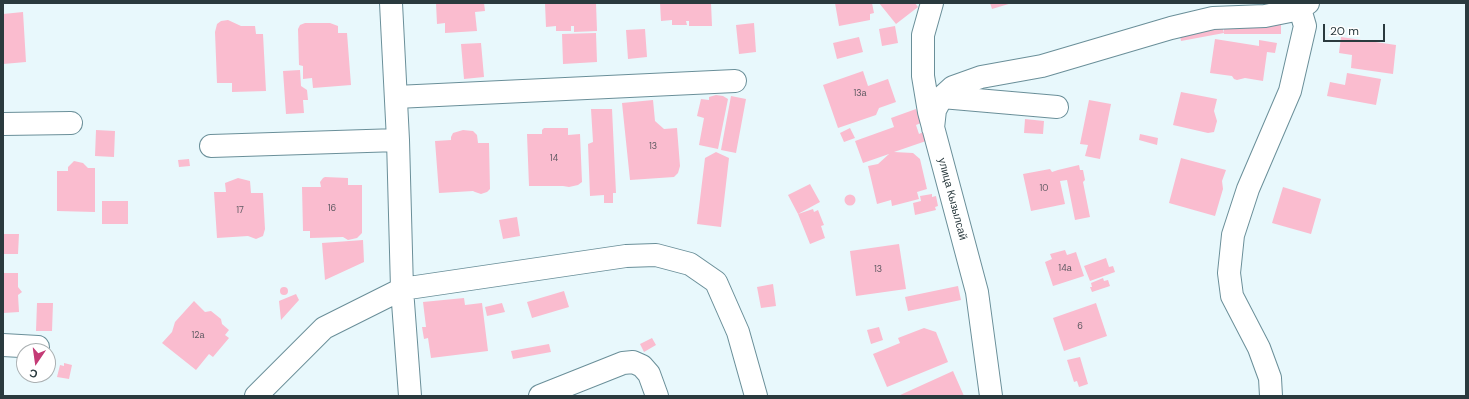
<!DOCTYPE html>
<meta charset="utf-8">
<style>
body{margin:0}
#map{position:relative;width:1469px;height:399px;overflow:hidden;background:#e8f8fc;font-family:"DM Sans",sans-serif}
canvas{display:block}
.frame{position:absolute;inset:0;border:4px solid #2a3a3e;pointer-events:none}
.north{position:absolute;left:16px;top:343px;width:40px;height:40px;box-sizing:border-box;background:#fff;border:1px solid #aab0b2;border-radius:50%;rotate:193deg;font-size:11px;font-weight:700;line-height:16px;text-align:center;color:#2a3a3e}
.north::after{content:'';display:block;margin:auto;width:14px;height:18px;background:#c43b76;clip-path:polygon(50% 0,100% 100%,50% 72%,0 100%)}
.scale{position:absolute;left:1323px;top:24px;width:62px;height:18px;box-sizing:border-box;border:2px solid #2a3a3e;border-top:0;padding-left:5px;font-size:12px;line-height:14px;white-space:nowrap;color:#2a3a3e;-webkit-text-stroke:3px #fff;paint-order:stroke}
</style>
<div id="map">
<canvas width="1469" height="399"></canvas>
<div class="frame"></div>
<div class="north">С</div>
<div class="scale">20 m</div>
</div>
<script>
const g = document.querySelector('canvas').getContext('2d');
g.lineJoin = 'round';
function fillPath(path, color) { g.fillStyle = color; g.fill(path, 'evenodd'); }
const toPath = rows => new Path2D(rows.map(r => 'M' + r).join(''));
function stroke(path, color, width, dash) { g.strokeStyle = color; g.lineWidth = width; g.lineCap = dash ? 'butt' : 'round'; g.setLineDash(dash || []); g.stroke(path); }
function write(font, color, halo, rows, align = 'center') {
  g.font = font + ' "DM Sans",sans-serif'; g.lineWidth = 4; g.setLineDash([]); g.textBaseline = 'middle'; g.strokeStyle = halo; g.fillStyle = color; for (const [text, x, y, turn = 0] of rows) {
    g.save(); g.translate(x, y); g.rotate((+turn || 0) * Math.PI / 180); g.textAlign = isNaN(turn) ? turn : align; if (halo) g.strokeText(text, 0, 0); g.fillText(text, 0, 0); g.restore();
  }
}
const building = toPath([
 [436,3,484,3,485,11,475,12,477,31,445,33,445,23,437,24],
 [545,3,596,3,597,31,574,32,574,26,571,26,571,31,556,31,556,26,546,27],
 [660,3,711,3,712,26,689,26,689,21,686,21,687,25,672,25,672,20,661,21],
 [835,3,872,3,874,13,870,14,870,20,839,26],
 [879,3,915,3,918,7,896,24],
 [990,3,1012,3,992,9],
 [23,12,26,62,3,64,3,14],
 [228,20,241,26,255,26,256,34,263,34,266,91,232,92,232,83,217,83,215,32,217,24,221,21],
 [1224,20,1281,21,1281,34,1224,34],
 [1221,21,1224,33,1181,41,1179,29],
 [305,23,330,23,338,26,338,33,347,33,351,85,313,88,312,78,303,79,303,66,299,65,298,29,300,25],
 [754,23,756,52,739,54,736,25],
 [895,26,898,43,882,46,879,29],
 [645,29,647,57,628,59,626,30],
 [596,33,597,62,563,64,562,34],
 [859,37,863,52,837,59,833,43],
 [1341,37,1396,45,1393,74,1351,68,1352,55,1339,53],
 [1215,39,1259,46,1259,40,1277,43,1275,53,1267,52,1263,81,1245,78,1237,80,1234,79,1232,76,1210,73],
 [481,43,484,77,464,79,461,44],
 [300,70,301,86,307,90,308,100,303,100,304,113,286,114,283,71],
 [863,71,868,86,888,79,896,102,879,108,876,115,838,128,823,85],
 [1347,73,1381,79,1376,105,1327,96,1330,82,1345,85],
 [1181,92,1217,99,1214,111,1217,121,1214,132,1208,133,1173,125],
 [716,95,723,96,728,99,718,149,699,145,704,118,697,116,701,99,709,100,709,97],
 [731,96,746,99,736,153,721,150],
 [653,100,655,121,664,129,677,128,680,166,678,173,674,177,630,180,622,103],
 [1089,100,1111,104,1100,159,1085,156,1088,145,1080,144],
 [591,109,612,109,616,193,613,193,613,203,604,203,604,195,590,196,588,144,593,142],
 [916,109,921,123,916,125,919,134,923,132,926,141,894,152,913,153,920,159,927,189,917,192,919,199,892,206,891,200,877,204,868,166,878,164,889,154,863,163,855,141,894,127,891,118],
 [1025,119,1044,121,1043,134,1024,133],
 [544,128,568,128,568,135,580,134,582,182,578,185,569,187,563,186,529,186,527,134,542,134,542,130],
 [850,128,855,138,844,142,840,133],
 [96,130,115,131,114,157,95,156],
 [463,130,473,131,477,135,478,143,489,143,490,189,487,192,481,194,475,192,473,191,439,193,435,141,451,140,451,137,453,133],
 [1140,134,1158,138,1157,145,1139,140],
 [716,152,729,158,721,227,697,224,705,158],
 [1181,158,1226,170,1222,181,1223,189,1215,216,1169,203],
 [189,159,190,166,179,167,178,160],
 [74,161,83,163,88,168,95,168,95,212,57,211,57,171,68,171,68,167],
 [1079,165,1080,170,1083,170,1085,180,1083,182,1090,217,1075,220,1067,180,1060,181,1065,204,1031,211,1023,174,1050,169,1052,172,1058,170,1059,178,1058,170],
 [325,177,348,178,348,185,362,185,362,233,357,238,348,240,343,237,310,238,310,231,303,231,302,187,321,187,320,182,323,178],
 [238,178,250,181,251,193,263,193,265,229,263,236,256,239,248,236,217,238,214,192,226,192,225,183],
 [810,184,820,202,798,214,788,195],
 [1283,187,1321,199,1311,234,1272,223],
 [932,194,932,197,936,196,938,206,935,207,936,210,915,215,913,203,921,201,920,196],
 '844.5 200a5.5 5.5 0 1 1 11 0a5.5 5.5 0 1 1-11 0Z',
 [102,201,128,201,128,224,102,224],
 [813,209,814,212,818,210,824,225,821,226,825,238,810,244,798,214],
 [517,217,520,236,503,239,499,220],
 [4,234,19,234,18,254,3,254],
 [363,240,364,262,325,280,322,243],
 [899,244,906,289,856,296,850,251],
 [1065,250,1067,255,1076,252,1084,276,1053,286,1045,262,1052,259,1050,254],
 [1106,258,1109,267,1113,266,1115,272,1090,281,1084,266],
 [4,273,18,273,18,287,22,292,18,295,19,312,3,313],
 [1103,278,1104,281,1108,280,1110,286,1092,292,1090,287,1092,287,1091,283],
 [773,284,776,306,761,308,757,287],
 [958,286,961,300,908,311,905,297],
 '280 291a4 4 0 1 1 8 0a4 4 0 1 1-8 0Z',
 [564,291,569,307,532,318,527,302],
 [296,294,299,300,281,320,279,301],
 [464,298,465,305,482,303,488,351,431,358,428,338,424,339,422,327,426,327,423,302],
 [194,301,205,312,211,311,221,319,222,324,229,330,225,335,229,338,213,357,209,354,196,370,162,343,172,332,175,322],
 [37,303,53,303,52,331,36,331],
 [502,303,505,312,487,316,485,307],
 [1096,303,1107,336,1064,351,1053,318],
 [879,327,883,340,871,344,867,330],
 [924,328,936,332,948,362,887,387,873,354,900,343,898,338],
 [652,338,656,345,644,352,640,344],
 [549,344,551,352,513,359,511,351],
 [1080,357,1088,384,1079,387,1077,381,1074,382,1067,360],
 [64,363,72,365,69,379,57,377,60,365,64,366],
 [953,371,964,396,898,396]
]);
const minor = toPath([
 [391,3,398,140,402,289,410,396],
 [932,3,923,35,923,76,929,112,977,292,991,396],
 [396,97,735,81],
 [942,97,1057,107],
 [3,124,71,123],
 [933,128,935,110,942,97,953,87,981,77,1042,66,1171,28,1213,18,1265,16,1300,9,1308,3],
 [211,146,398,140],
 [3,345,38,347],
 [256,396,324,328,402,289,626,256,656,255,690,264,716,282,738,332,756,396],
 [540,396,623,363,633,362,642,366,649,374,657,396],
 [1271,396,1270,378,1259,348,1232,296,1229,273,1233,235,1248,189,1290,91,1305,26,1300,9]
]);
const numberNames = [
 ["13а",860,94],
 ["13",653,147],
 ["14",554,159],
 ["10",1044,189],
 ["16",332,209],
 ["17",240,211],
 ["14а",1065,269],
 ["13",878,270],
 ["6",1080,327],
 ["12а",198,336]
];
const streetNames = [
 ["улица Кызылсай",952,199,75]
];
fillPath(building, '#fabccf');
stroke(minor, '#6a8f99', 24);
stroke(minor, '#fff', 22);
write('9px', '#5e5a62', null, numberNames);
write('11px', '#2a3a3e', '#fff', streetNames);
</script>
